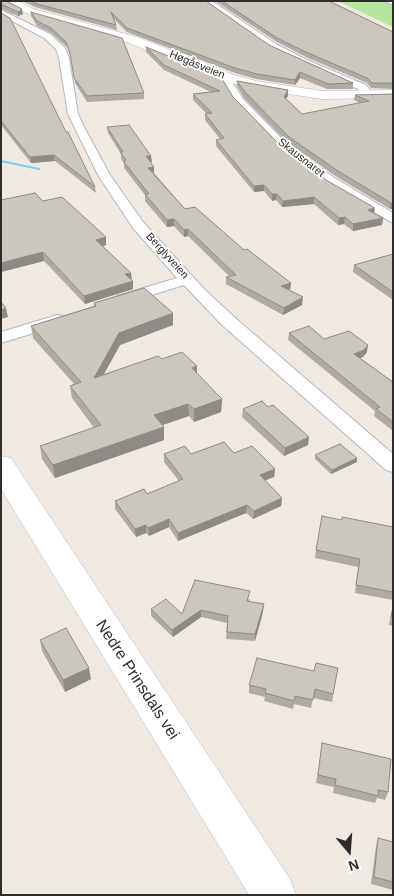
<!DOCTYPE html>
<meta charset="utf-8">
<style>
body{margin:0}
#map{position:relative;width:394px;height:896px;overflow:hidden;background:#efe9e1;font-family:Arial,sans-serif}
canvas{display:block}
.frame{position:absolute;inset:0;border:2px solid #2e2e2e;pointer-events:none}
.north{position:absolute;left:324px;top:826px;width:50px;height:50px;-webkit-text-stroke:4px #fff;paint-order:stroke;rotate:162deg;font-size:14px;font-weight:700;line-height:20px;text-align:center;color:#2e2e2e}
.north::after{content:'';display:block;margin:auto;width:18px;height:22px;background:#2e2e2e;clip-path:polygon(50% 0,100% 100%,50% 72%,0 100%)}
</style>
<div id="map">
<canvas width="394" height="896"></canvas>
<div class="frame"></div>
<div class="north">N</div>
</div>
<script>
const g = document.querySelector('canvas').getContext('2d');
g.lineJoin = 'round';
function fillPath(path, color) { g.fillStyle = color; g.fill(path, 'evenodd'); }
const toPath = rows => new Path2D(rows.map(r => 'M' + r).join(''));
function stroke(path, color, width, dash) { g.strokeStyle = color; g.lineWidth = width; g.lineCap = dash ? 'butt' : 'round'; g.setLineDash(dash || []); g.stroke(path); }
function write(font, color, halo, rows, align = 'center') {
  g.font = font + ' Arial,sans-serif'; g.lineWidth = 4; g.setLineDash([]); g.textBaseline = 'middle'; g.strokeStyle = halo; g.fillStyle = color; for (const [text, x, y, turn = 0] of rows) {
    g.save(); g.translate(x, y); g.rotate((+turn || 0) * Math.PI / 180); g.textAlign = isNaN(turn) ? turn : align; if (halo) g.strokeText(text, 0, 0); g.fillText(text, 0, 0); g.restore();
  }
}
const green = toPath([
 [338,1,385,1,393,4,393,27]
]);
const stream = toPath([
 [1,160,39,168,41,169,39,170,1,162,1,160]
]);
const street = toPath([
 [202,1,212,1,276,44,307,60,366,85,374,95,373,97,365,97,358,89,301,64,270,48,202,1],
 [387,1,393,1,393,4,388,3,387,1],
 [1,10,50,34,65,48,69,58,78,114,84,127,110,175,143,222,204,289,233,316,393,454,393,472,386,470,221,324,184,285,129,302,117,302,115,299,117,296,177,278,133,228,98,175,68,114,59,58,56,49,44,38,1,15,1,10],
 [229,75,234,78,233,83,243,99,287,144,336,179,393,213,393,223,326,185,279,148,234,101,223,83,225,76,229,75],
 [57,315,63,316,65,320,63,324,1,343,1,332,57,315]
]);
const secondary = toPath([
 [2,1,17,1,34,9,137,37,234,75,256,81,322,91,393,90,393,98,322,99,255,89,224,81,129,43,26,13,2,1],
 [1,456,11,458,290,879,296,895,249,895,1,489,1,456]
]);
const wall = toPath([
 [1,1,23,14,18,16,1,9],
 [22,1,206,1,269,45,353,83,353,89,327,89,300,78,295,85,256,79,235,73,127,32,114,19,116,25,117,30,35,7],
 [215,1,329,1,393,32,393,89,371,88,367,83,308,58,277,42],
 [31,12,144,93,144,99,87,102,75,83,71,58,67,47,51,33,37,26,31,16],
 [1,13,95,187,96,193,55,161,31,163,1,125],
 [146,47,233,97,278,143,326,180,374,213,383,218,382,225,353,231,344,224,338,225,314,204,282,207,276,200,272,201,264,191,254,192,216,146,216,140,220,139,205,120,205,114,207,114,193,100,193,94,211,92,164,70,146,52],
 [237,81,288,90,288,96,286,99,302,114,360,103,354,100,355,95,393,94,393,209,390,209,337,177,288,143,244,98,237,86],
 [107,127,152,162,150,162,154,167,154,173,185,209,291,283,290,290,302,305,283,315,226,284,226,277,229,276,188,236,184,237,174,226,167,227,145,201,145,195,124,168,124,163,121,159,121,154,108,133],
 [43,201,106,237,106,245,103,246,132,280,133,289,85,304,44,261,1,272],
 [393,254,393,300,353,272,354,265],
 [94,303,173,325,120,345,104,374,162,359,197,374,222,399,221,412,194,422,189,416,162,425,164,440,55,478,42,459,40,446,94,428,72,398,70,386,74,384,33,338,31,326,94,306],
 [289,333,324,339,367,352,363,357,360,358,393,382,393,431,374,416,375,411,288,340],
 [243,409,308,445,284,456,242,417],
 [234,453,275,469,274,477,265,480,282,498,281,506,253,519,246,513,178,541,169,527,149,536,146,533,136,537,115,509,115,501,147,494,179,481,164,462,164,454],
 [315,455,357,458,357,462,331,474,315,459],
 [342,520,393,527,393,600,355,593,358,567,315,558,316,550],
 [250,599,249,601,263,612,255,641,226,639,227,623,201,617,173,637,151,616,151,609,182,614],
 [393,603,393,626,389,625],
 [40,640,91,679,65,692,42,651],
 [338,668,332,702,313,698,311,708,294,704,293,709,264,701,265,697,249,693,249,685,314,671],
 [321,752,388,792,385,800,377,798,375,803,333,793,334,787,316,783],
 [378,838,393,842,393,890,371,884,376,846]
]);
const shadedWall = toPath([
 [22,9,23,14,18,16,18,12],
 [300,72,300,78,295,85,295,80],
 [288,90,288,96,283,102,284,97],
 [54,155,55,161,31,163,30,157],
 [146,156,151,156,152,162,146,163],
 [154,167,154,173,148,168],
 [264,185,264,191,254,192,254,186],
 [272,194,277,194,276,200,272,201],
 [314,197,314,204,282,207,283,201],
 [391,203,393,203,393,209,390,209],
 [375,208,374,214,368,210],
 [345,217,344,224,338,225,339,218],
 [383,218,382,225,353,231,353,224],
 [174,219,174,226,167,227,167,220],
 [188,229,188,236,184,237,184,230],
 [106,237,106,245,96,248,96,240],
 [43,252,44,261,1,272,1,263],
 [131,273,132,281,125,274],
 [133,281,133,289,85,304,84,296],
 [291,283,290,290,281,286],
 [303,297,302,305,283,315,284,308],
 [6,308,8,317,1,319,1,310],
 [173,313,173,325,120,345,95,390,94,378,119,333],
 [368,345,367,352,363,357,353,361,354,354],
 [197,366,197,379,192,368],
 [222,399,221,412,194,422,194,409],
 [188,404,189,416,154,428,154,415],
 [164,427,164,440,55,478,53,465],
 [309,437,308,445,284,456,285,448],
 [357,458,357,462,331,474,332,470],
 [275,469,274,477,259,483,260,475],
 [282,498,281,506,253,519,254,511],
 [247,505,246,513,178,541,178,533],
 [169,519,169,527,149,536,148,528],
 [146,525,146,533,136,537,135,529],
 [264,604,263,612,255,641,255,634],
 [201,610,201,617,173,637,172,630],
 [89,668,91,679,65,692,63,680]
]);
const building = toPath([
 [1,1,6,1,22,9,18,12,1,4,1,1],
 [31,1,206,1,269,45,353,83,328,84,300,72,295,80,257,74,235,68,127,28,111,12,116,25,34,3,31,1],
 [222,1,329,1,393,32,393,83,372,83,367,78,308,53,277,38,222,1],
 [31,12,122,38,144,93,87,96,74,78,70,53,66,42,51,28,37,21,31,12],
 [1,13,10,18,66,132,68,132,95,187,54,155,30,157,1,121,1,13],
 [146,47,221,77,233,97,278,143,326,180,375,208,368,210,383,218,353,224,345,217,339,218,314,197,283,201,277,194,272,194,264,185,254,186,216,140,224,138,205,114,212,113,193,94,220,91,164,65,146,47],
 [237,81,288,90,284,97,302,114,369,101,355,95,393,94,393,203,391,203,338,171,289,137,245,92,237,81],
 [129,125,151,156,146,156,154,167,148,168,185,209,195,207,244,250,247,249,291,283,281,286,303,297,284,308,226,277,236,275,188,229,184,230,174,219,167,220,145,194,149,194,124,162,126,160,120,152,123,152,107,127,129,125],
 [35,193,43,201,62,197,106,237,96,240,131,273,125,274,133,281,84,296,43,252,1,263,1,200,35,193],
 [393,254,393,292,354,265,393,254],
 [144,288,173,313,119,333,94,378,158,356,162,359,182,352,197,366,192,368,222,399,194,409,188,404,154,415,164,427,53,465,40,446,101,425,70,386,81,382,31,326,96,306,94,303,144,288],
 [1,302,6,308,1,310,1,302],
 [309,326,324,339,349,331,368,345,364,350,354,354,393,382,393,422,376,409,380,407,289,333,309,326],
 [262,401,268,407,273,405,309,437,285,448,243,409,262,401],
 [224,442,234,453,252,446,275,469,260,475,282,498,254,511,247,505,178,533,169,519,148,528,146,525,135,529,115,501,144,489,147,494,183,479,164,454,185,446,191,454,224,442],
 [340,444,357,458,332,470,315,455,340,444],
 [322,516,342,520,342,517,393,527,393,592,356,585,360,559,316,550,322,516],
 [195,580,250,591,247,601,264,604,255,634,227,632,228,616,201,610,172,630,151,609,166,599,182,614,195,580],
 [393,607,393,617,391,617,393,607],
 [66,628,89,668,63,680,40,640,66,628],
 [257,658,314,671,316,663,338,668,333,694,315,689,313,700,295,696,294,701,265,693,266,689,249,685,257,658],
 [322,743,391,759,388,792,378,790,378,796,335,785,336,779,318,775,322,743],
 [378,838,393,842,393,882,374,877,378,838]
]);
const farStreetnames = [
 ["Høgåsveien",197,65,22],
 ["Skausnaret",301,158,38],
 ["Berglyveien",167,256,48]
];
const nearStreetnames = [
 ["Nedre Prinsdals vei",137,680,57]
];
fillPath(green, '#b6e59e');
fillPath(stream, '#75cff0');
stroke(street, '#b4b7c1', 2);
stroke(secondary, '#b4b7c1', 1);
fillPath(street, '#fff');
fillPath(secondary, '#fff');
fillPath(wall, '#afaba4');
fillPath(shadedWall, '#8e8b86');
fillPath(building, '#cbc7bf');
stroke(building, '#8e8b86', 1);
write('11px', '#2e2e2e', '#fff', farStreetnames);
write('16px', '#2e2e2e', '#fff', nearStreetnames);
</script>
